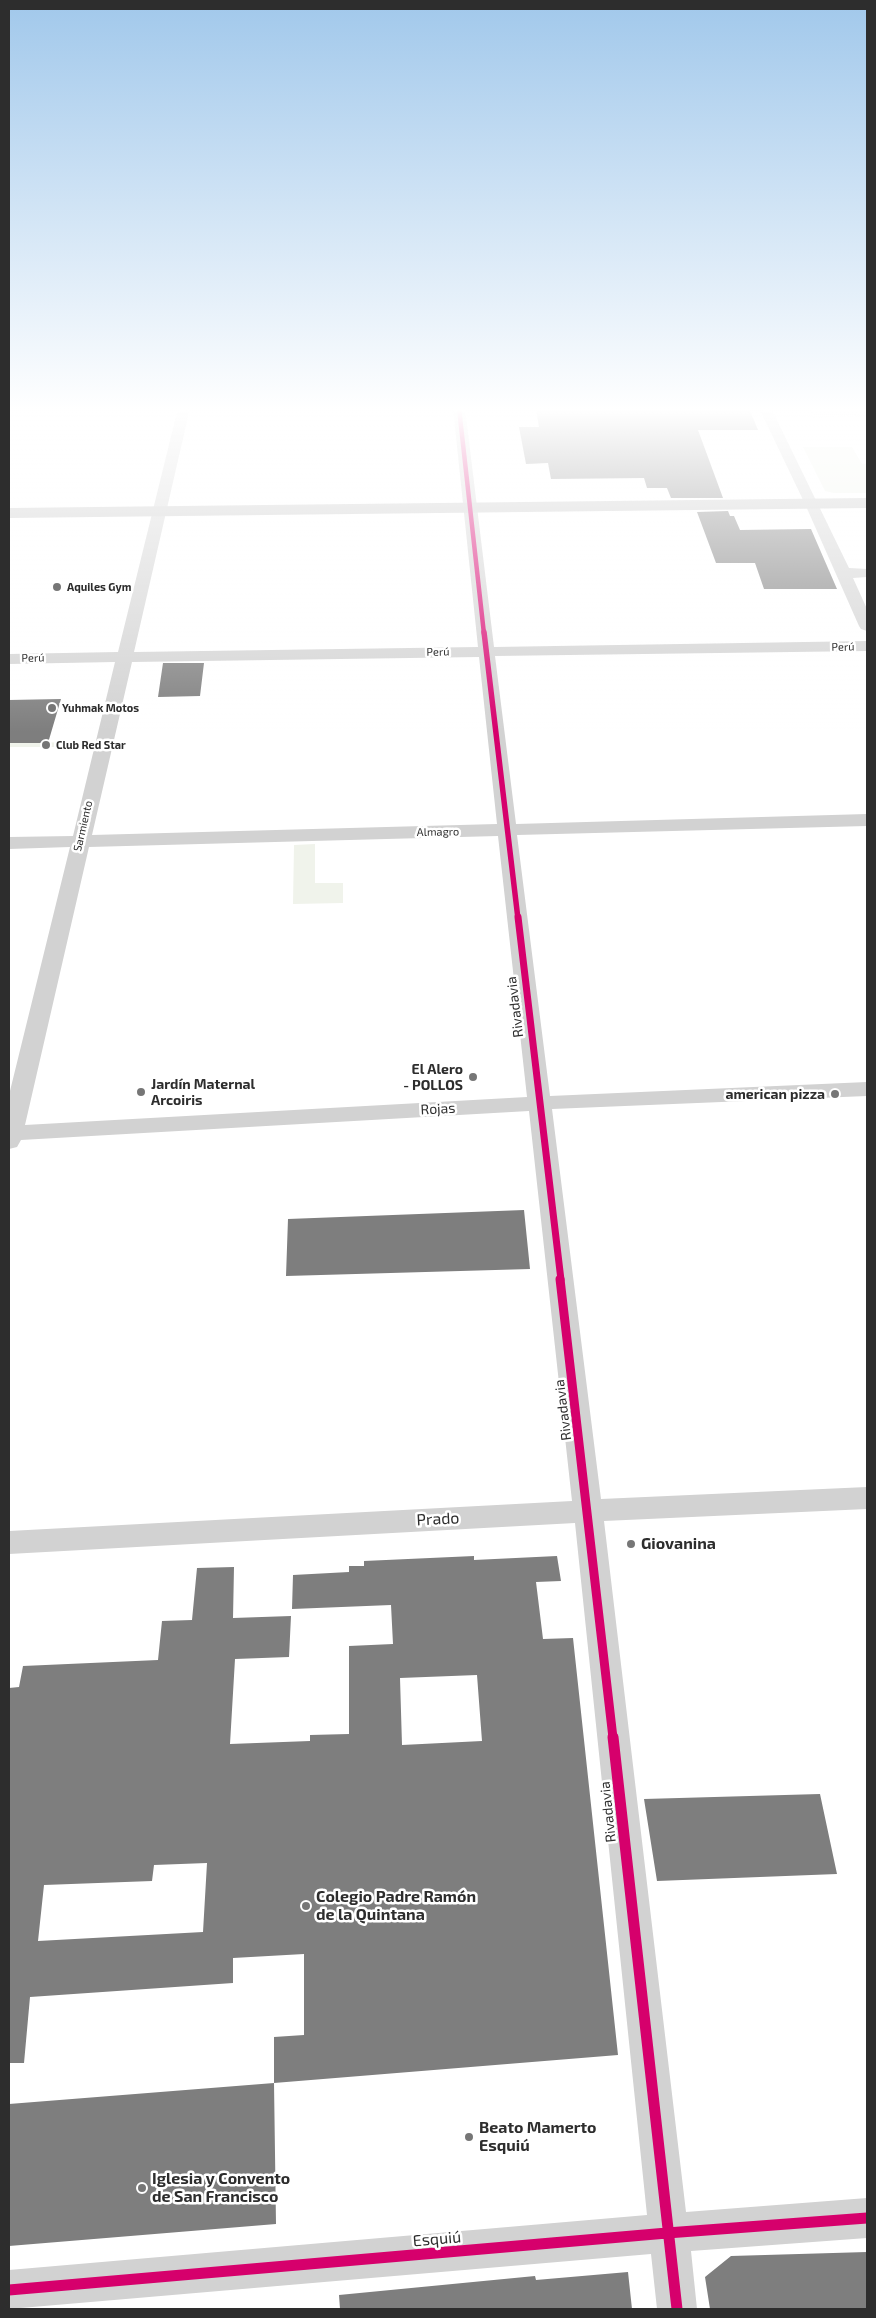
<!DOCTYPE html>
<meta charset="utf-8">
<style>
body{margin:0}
#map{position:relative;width:876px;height:2318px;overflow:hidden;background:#fff;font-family:"Exo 2",sans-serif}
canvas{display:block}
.frame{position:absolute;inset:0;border:10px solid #2d2d2d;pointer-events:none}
</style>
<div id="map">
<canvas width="876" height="2318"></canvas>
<div class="frame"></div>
</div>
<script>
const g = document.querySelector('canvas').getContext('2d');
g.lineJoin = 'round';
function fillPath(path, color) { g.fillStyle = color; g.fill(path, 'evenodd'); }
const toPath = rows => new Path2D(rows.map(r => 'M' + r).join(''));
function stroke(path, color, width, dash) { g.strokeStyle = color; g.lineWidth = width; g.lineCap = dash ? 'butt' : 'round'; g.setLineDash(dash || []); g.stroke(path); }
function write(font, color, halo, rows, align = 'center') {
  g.font = font + ' "Exo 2",sans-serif'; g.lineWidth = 5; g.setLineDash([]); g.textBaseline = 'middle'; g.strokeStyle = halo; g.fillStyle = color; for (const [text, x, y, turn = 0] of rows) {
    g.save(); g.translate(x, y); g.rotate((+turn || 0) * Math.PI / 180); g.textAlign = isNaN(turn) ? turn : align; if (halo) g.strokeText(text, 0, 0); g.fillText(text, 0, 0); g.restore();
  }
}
const green = toPath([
 [809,408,867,408,867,414,814,418],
 [803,447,852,447,862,464,867,464,867,493,834,493,825,491],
 [85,742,84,747,9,747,9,743],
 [315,844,315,883,343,883,343,903,293,904,294,845]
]);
const building = toPath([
 [536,408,749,408,758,430,698,430,723,498,671,498,667,488,647,488,644,478,551,479,548,463,526,464,519,427,539,427],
 [728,511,730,516,734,516,740,530,811,529,837,589,764,589,755,563,716,563,697,512],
 [163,663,204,663,200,696,158,697],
 [61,699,48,743,9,743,9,700],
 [524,1210,530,1269,286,1276,288,1219],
 [474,1556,474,1560,557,1556,561,1581,536,1582,543,1639,573,1638,618,2055,274,2083,274,2037,304,2035,304,1954,233,1958,233,1983,30,1997,24,2063,9,2063,9,1688,19,1687,23,1666,158,1660,162,1621,192,1620,197,1568,234,1567,233,1618,291,1616,289,1657,235,1659,230,1744,310,1741,310,1735,349,1734,349,1646,393,1644,391,1605,292,1609,293,1575,349,1572,349,1566,364,1566,364,1561],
 [477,1675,482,1741,402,1745,400,1678],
 [207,1863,203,1932,38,1941,44,1885,152,1881,154,1865],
 [820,1794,837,1874,657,1881,644,1799],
 [274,2083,276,2224,9,2246,9,2104],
 [867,2252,867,2309,710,2309,705,2277,731,2256],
 [628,2272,632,2309,340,2309,339,2295,535,2276,536,2280]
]);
const minor = toPath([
 [178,408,190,408,134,652,478,647,453,408,465,408,494,647,867,641,867,651,495,656,516,824,867,814,867,826,517,835,550,1096,867,1082,867,1096,552,1109,601,1499,867,1487,867,1509,604,1521,686,2212,867,2198,867,2238,691,2251,697,2309,657,2309,651,2254,9,2309,9,2270,647,2215,575,1523,9,1554,9,1531,572,1501,529,1111,21,1140,17,1147,9,1149,9,1095,70,847,9,849,9,837,73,836,115,662,9,664,9,654,118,652,178,408],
 [479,657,497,824,92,835,132,662,479,657],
 [498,836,527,1097,25,1125,89,847,498,836],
 [759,408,771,408,849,568,867,569,867,577,853,578,867,609,867,631,861,629,859,626,805,504,759,408]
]);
const primary = toPath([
 [867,498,867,508,9,518,9,508,867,498]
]);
const cyclewayFar4 = toPath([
 [459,408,484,634]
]);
const cyclewayFar3 = toPath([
 [484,632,518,919]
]);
const cyclewayFar2 = toPath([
 [518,917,561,1280]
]);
const cyclewayFar1 = toPath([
 [560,1279,613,1738]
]);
const cycleway = toPath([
 [613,1737,677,2309],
 [9,2290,667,2233,867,2218]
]);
const markers = [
 [57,587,5,"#767676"],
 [52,708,5,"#767676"],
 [46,745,5,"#767676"],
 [473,1077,5,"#767676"],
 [141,1092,5,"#767676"],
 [835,1094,5,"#767676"],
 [631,1544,5,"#767676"],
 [306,1906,5,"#767676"],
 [469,2137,5,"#767676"],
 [142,2188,5,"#767676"]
];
const farPoinames = [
 ["Aquiles Gym",67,587],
 ["Yuhmak Motos",62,708],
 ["Club Red Star",56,745]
];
const farStreetnames = [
 ["Perú",843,647,-1],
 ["Perú",438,652,-1],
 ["Perú",33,658,-1],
 ["Sarmiento",83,826,-77],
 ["Almagro",438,832,-1]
];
const streetNames = [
 ["Rivadavia",515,1007,-97],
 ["Rojas",438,1109,-3],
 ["Rivadavia",563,1410,-97],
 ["Rivadavia",608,1812,-96]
];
const poiNames = [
 ["El Alero",463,1069],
 ["- POLLOS",463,1085],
 ["Jardín Maternal",151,1084,"left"],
 ["Arcoiris",151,1100,"left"],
 ["american pizza",825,1094]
];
const nearStreetnames = [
 ["Prado",438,1519,-3],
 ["Esquiú",437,2239,-5]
];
const nearPoinames = [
 ["Giovanina",641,1544],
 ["Colegio Padre Ramón",316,1897],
 ["de la Quintana",316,1915],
 ["Beato Mamerto",479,2128],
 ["Esquiú",479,2146],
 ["Iglesia y Convento",152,2179],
 ["de San Francisco",152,2197]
];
fillPath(green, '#f0f3eb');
fillPath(building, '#7e7e7e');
fillPath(minor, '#d2d2d2');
fillPath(primary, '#c5c5c5');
stroke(cyclewayFar4, '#d6006c', 4.5);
stroke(cyclewayFar3, '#d6006c', 5.5);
stroke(cyclewayFar2, '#d6006c', 7);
stroke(cyclewayFar1, '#d6006c', 9);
stroke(cycleway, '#d6006c', 11);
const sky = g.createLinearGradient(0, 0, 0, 732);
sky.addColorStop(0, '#a1c8eb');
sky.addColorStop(0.56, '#fff');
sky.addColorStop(1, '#ffffff00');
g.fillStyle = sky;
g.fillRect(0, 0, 876, 732);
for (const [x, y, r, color] of markers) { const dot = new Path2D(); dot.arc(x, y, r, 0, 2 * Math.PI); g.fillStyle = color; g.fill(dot); stroke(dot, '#fff', 2); }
write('bold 11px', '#2d2d2d', '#fff', farPoinames, 'left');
write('11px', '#2d2d2d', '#fff', farStreetnames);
write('14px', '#2d2d2d', '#fff', streetNames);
write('bold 14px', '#2d2d2d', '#fff', poiNames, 'right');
write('16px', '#2d2d2d', '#fff', nearStreetnames);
write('bold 16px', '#2d2d2d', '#fff', nearPoinames, 'left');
</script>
